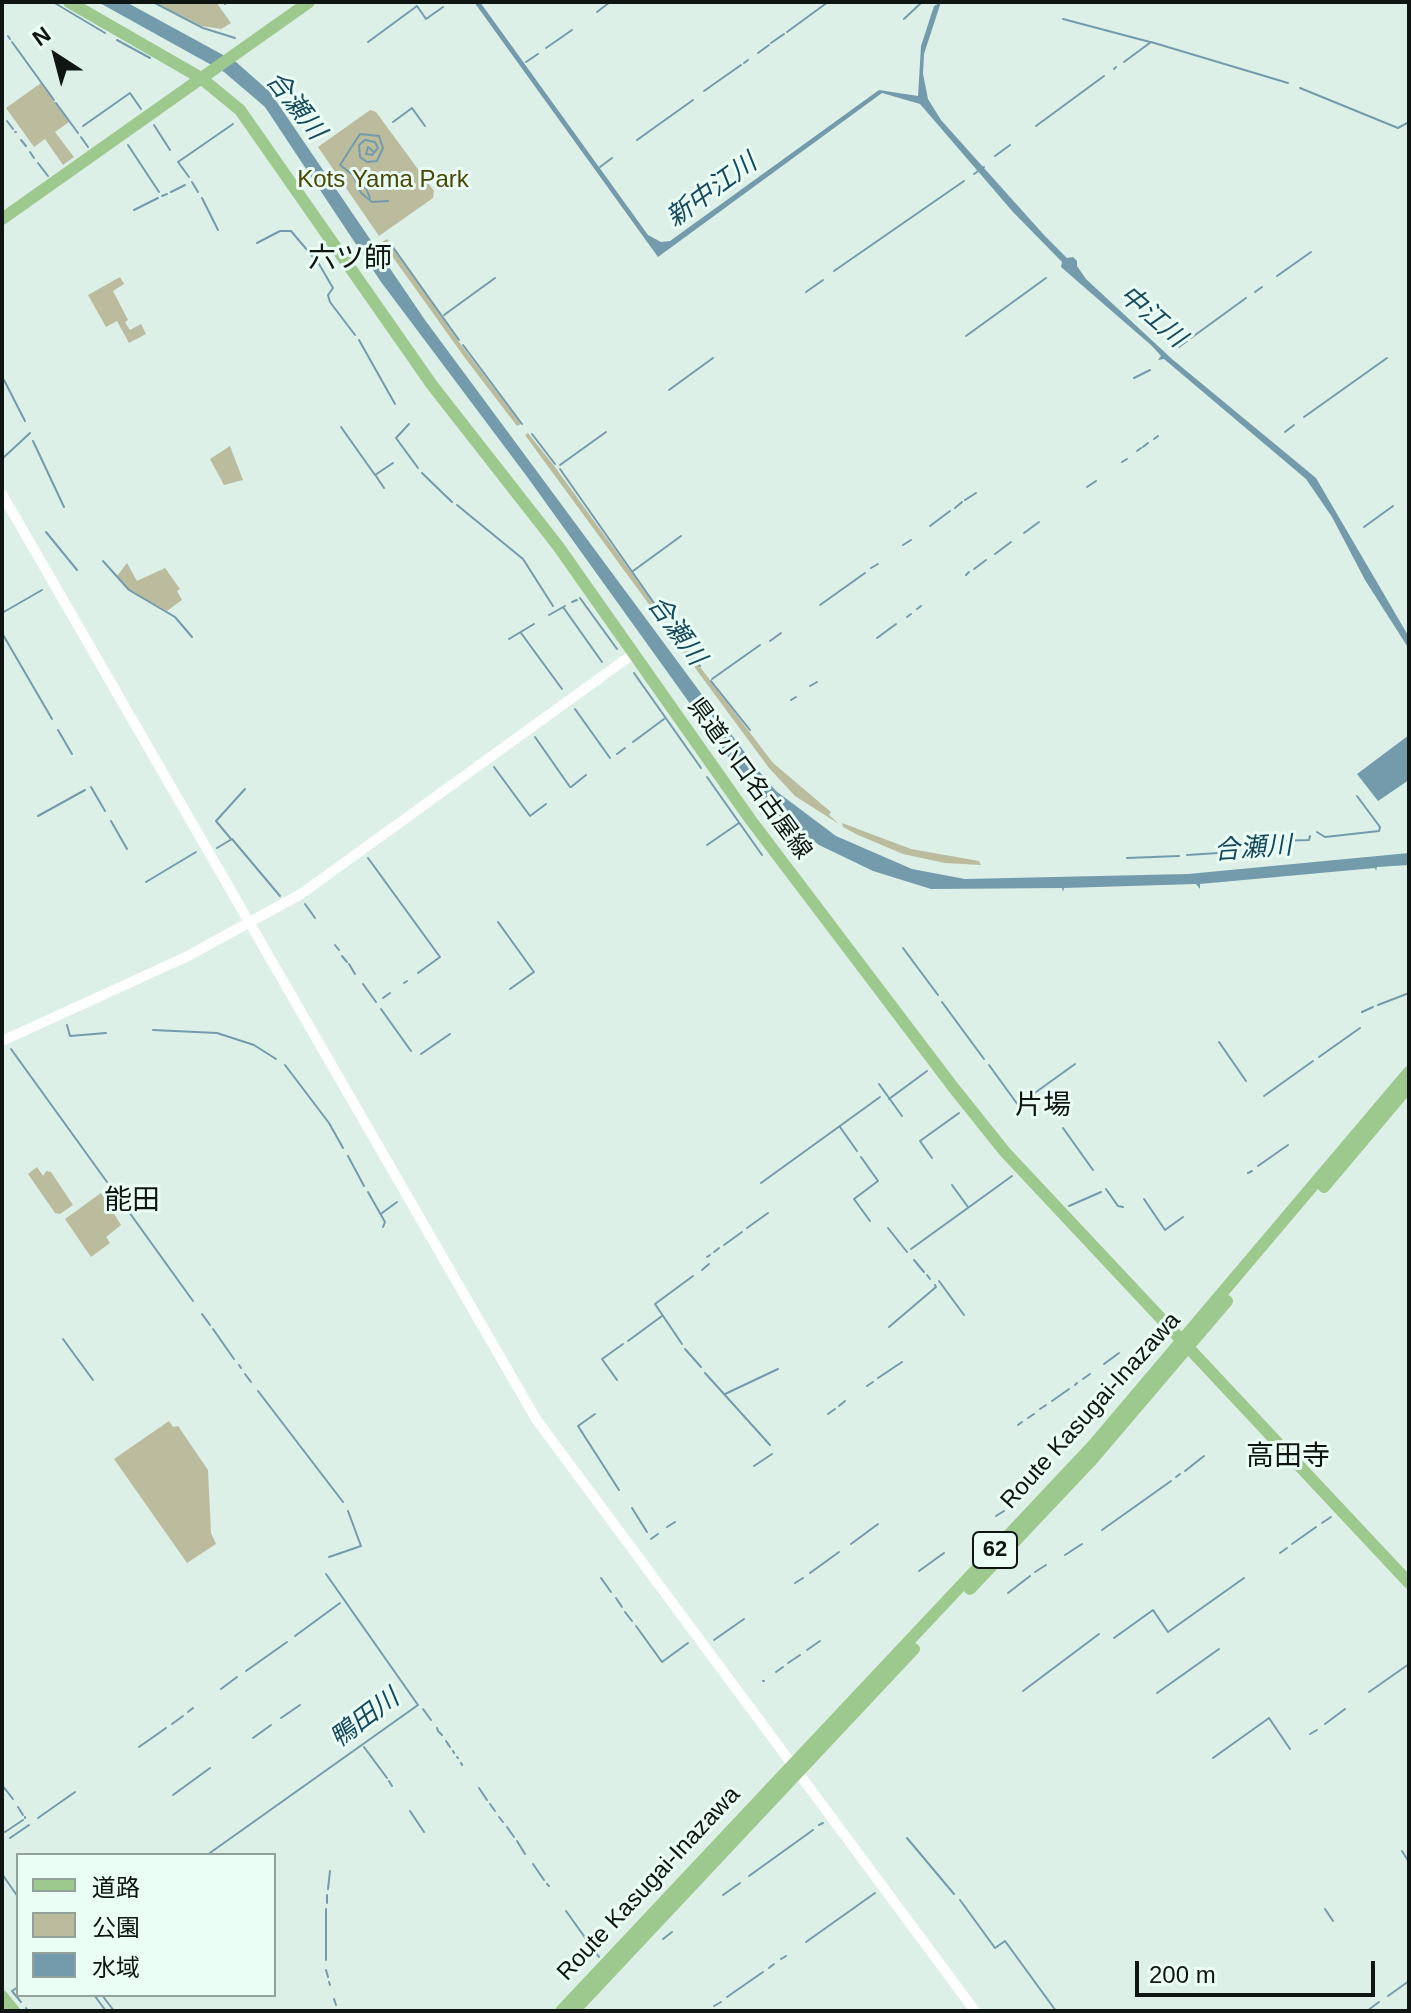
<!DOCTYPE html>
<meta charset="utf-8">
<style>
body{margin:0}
#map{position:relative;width:1411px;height:2013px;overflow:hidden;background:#ddf0e8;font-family:Helvetica,"Noto Sans JP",sans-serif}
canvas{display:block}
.frame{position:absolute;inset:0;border:4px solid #0e1512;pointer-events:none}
.legend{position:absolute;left:16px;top:1853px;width:260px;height:144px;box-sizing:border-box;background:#eafef5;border:2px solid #92a19a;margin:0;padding:10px 14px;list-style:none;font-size:24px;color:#0e1512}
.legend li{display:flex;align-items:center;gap:16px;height:40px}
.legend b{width:40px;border:2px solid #92a19a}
.north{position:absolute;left:16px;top:16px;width:80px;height:80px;-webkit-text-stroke:6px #eafef5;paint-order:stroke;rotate:324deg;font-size:22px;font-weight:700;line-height:32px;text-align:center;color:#0e1512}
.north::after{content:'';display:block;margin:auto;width:28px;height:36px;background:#0e1512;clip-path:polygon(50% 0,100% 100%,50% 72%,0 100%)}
.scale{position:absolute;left:1135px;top:1961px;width:240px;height:36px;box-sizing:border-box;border:4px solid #0e1512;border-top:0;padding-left:10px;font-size:24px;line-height:28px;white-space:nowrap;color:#0e1512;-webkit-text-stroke:6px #eafef5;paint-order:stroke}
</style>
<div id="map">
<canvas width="1411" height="2013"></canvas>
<div class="frame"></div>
<ul class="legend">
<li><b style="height:10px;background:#9ec98e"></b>道路</li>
<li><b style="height:22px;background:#bbbb9e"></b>公園</li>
<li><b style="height:22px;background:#749bac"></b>水域</li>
</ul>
<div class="north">N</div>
<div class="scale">200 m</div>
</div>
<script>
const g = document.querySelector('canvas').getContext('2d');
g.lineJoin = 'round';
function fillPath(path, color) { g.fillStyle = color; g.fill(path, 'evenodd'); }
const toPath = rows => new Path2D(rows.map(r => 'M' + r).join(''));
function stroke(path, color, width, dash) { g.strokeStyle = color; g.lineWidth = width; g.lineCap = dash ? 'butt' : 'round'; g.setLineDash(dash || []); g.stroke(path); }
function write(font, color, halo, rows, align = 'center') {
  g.font = font + ' Helvetica,"Noto Sans JP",sans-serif'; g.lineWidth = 6; g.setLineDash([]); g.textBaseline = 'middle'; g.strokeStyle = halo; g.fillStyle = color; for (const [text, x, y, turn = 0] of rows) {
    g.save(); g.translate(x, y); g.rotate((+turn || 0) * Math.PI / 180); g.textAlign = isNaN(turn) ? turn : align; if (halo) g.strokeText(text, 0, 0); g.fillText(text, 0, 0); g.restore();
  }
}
const green = toPath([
 [155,2,216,2,231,23,221,29,202,26],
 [41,83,69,122,55,132,74,157,63,165,45,139,34,147,6,108],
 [370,110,376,112,434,191,433,198,379,236,318,147],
 [387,239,462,346,521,424,517,426,465,358,382,242],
 [120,277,124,284,113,291,128,320,125,322,130,330,141,324,146,334,129,343,117,321,106,327,88,295],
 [528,433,555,467,665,619,659,618,525,435],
 [230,446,243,480,224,485,210,459],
 [127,563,137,581,165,568,180,589,177,591,182,600,167,611,129,590,117,576],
 [672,630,773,763,831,812,829,815,839,824,795,796,769,768,670,634],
 [842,823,911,849,979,861,981,865,945,863,903,854,858,835,843,827],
 [37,1167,43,1176,46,1171,51,1172,73,1205,60,1214,55,1213,28,1174],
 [101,1193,121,1225,106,1237,110,1243,91,1257,65,1219],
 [169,1421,173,1427,178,1426,208,1470,211,1533,216,1544,187,1563,114,1459]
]);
const water = toPath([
 [98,2,126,2,236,62,270,92,425,320,757,769,776,791,836,836,912,869,965,879,1188,874,1409,853,1409,865,1377,867,1376,871,1375,868,1200,884,1200,889,1196,884,1064,888,1063,892,1062,888,931,889,873,871,819,845,778,815,747,783,528,478,381,282,265,107,224,72],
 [474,2,480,2,648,235,661,242,670,241,879,90,918,96,921,46,934,6,941,2,924,54,923,74,928,99,941,120,1044,235,1067,258,1073,257,1077,261,1077,266,1086,279,1172,359,1316,478,1409,637,1409,649,1365,580,1332,517,1306,479,1164,359,1158,360,1161,356,1152,346,1061,267,1062,262,1013,212,920,104,882,93,658,257],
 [1409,735,1409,780,1378,801,1357,774]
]);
const stream = toPath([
 [53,2,105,33],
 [153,2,203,28,235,38],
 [224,2,225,4],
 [597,12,610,2],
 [904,19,922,2],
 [1063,19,1150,42],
 [787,32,828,2],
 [8,36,10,39],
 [117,40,150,58],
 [12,42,54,100],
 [368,42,417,6,426,19,443,7],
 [771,43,784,34],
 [546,48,572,30],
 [758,53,769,45],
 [526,62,538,54],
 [1124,62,1151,42,1288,83],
 [744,63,748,60],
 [1114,69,1116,67],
 [1300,88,1398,128,1409,122],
 [704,91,741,65],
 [56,103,78,133],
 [7,121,13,129],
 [393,122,412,108,425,126],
 [154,125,170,150],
 [83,126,130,93,141,109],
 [1036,126,1104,76],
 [15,132,16,132],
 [81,137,88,147],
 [21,140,26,146],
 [637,140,693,100],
 [128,145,159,192],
 [373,151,368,147,366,154,372,155,378,148,375,142,365,140,359,145,360,157,367,162,377,161,383,148,379,136,360,134,340,165,353,175,361,193,372,202,388,201],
 [30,152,34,158],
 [995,156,1010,145],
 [38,163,48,176],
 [600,167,612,158],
 [974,174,984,167],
 [189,177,178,162,233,124],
 [192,182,198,192],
 [357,184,366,188,370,198],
 [171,192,185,185],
 [162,196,167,194],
 [202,198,218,230],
 [134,210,158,198],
 [257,243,280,231,291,231,319,264,333,288,328,295,330,302,355,335],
 [390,243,459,340],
 [834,271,964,181],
 [1277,276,1311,252],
 [806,292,823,280],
 [1255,292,1262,287],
 [444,315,495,278],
 [966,336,1046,278],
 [1191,338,1246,298],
 [359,340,395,404],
 [463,345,522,424],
 [1179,347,1187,341],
 [1134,378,1150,370],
 [4,380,25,421],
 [669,390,713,358],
 [1304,417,1387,358],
 [409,424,396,438,418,468],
 [341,427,375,475,393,463],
 [1285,432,1294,425],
 [532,434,555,464],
 [1154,439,1158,436],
 [33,441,64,507],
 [1143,447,1148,443],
 [1137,451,1141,448],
 [2,459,30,433],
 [1122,462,1127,459],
 [560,465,606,432],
 [560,469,654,603],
 [422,473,452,502],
 [376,476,384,488],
 [1087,487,1096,481],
 [965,500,976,493],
 [457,505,523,559,553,606],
 [955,508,962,502],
 [930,526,950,511],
 [1364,527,1393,506],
 [46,532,77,570],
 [1024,533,1039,522],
 [903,545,911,540],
 [995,554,1011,542],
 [103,561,129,590,175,617,192,637],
 [871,568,878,564],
 [974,569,986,560],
 [633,571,681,536],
 [966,575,969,572],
 [580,598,617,649],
 [572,602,577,600],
 [820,605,865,573],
 [563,607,602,662],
 [917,609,921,606],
 [2,613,42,590],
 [549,615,565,606],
 [907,617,911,614],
 [2,633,52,719],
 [521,633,562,689],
 [675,633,700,666],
 [877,638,896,624],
 [509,639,534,624],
 [770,641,781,633],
 [634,673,701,768],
 [712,679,760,645],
 [711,681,750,730],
 [810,686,817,682],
 [791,700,796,697],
 [575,709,610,758],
 [58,730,72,754],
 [535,737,570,787],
 [633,742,664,719],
 [617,754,625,748],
 [494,767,530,816,546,804],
 [707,777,762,855],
 [91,787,105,811],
 [571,787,586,775],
 [38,816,85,790],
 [111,821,127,849],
 [1317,832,1325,837,1379,831,1380,827,1357,796],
 [231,839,216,821,245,789],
 [1248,842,1309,840,1310,836],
 [707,845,739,823],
 [217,848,232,839,280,896],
 [1187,855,1234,852],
 [368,858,440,957,418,973],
 [1127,858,1179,856],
 [146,882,196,852],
 [305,904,315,918],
 [498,922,534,972,510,989],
 [335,945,339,950],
 [903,948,938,995],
 [342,956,347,962],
 [349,964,355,974],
 [404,983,407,981],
 [363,984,376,1002],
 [383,998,390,993],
 [942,1002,984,1059],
 [1378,1005,1409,993],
 [381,1009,411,1051],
 [1362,1012,1373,1007],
 [67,1025,70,1036,106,1033],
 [153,1030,217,1033,254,1045,276,1059],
 [1219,1042,1246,1081],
 [11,1049,107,1182],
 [421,1054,450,1034],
 [1319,1057,1360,1028],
 [285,1065,329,1123,343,1148],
 [989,1065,1018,1105,1075,1064],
 [879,1084,902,1116],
 [1264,1096,1313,1061],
 [889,1099,927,1071],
 [840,1127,857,1151],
 [1063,1128,1093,1170],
 [348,1156,364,1186],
 [861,1157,878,1181,854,1199,870,1221],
 [932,1158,920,1141,959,1113],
 [1258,1166,1288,1145],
 [1248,1173,1252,1171],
 [761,1183,880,1097],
 [952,1185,968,1207],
 [111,1187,193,1301],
 [1106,1189,1118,1206,1123,1207],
 [368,1192,385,1222,383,1227],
 [1144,1199,1165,1230,1183,1217],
 [1069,1206,1101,1192],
 [382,1213,397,1202],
 [747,1228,768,1213],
 [888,1228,907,1252],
 [724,1245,742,1232],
 [911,1249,1012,1176],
 [714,1252,719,1248],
 [707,1257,710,1255],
 [914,1260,924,1272],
 [702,1270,709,1264],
 [927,1275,930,1279],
 [939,1281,964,1315],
 [202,1314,210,1325],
 [889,1327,936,1287,935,1285],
 [213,1329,234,1359],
 [63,1339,93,1380],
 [628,1341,662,1316],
 [682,1344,655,1304,693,1276],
 [685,1349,701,1367],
 [1104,1364,1119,1353],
 [239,1365,241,1368],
 [705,1373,770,1445],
 [245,1374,251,1382],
 [878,1378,902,1362],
 [1083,1379,1090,1374],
 [617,1380,602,1359,623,1344],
 [1075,1385,1077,1383],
 [867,1386,873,1382],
 [258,1391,343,1502],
 [725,1394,778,1369],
 [1052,1401,1069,1389],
 [839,1406,845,1401],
 [1040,1409,1046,1405],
 [595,1414,578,1426,619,1490],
 [828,1414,835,1409],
 [1028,1418,1034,1414],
 [1018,1425,1022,1422],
 [754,1466,772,1454],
 [1185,1471,1204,1456],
 [1176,1477,1180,1474],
 [632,1508,647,1532],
 [996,1516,1004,1511],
 [1322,1523,1331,1517],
 [667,1527,675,1522],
 [1102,1530,1171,1481],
 [651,1539,658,1534],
 [851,1544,878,1524],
 [1292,1544,1316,1527],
 [1280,1553,1287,1548],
 [1065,1555,1082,1544],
 [329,1557,361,1546,348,1511],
 [919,1571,944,1553],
 [1035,1572,1046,1565],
 [810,1573,839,1552],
 [601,1578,611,1592],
 [795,1583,803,1578],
 [1008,1593,1030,1576],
 [616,1598,622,1607],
 [625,1612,632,1621],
 [636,1626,662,1662,688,1643],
 [295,1636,340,1603],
 [1114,1638,1153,1610,1168,1632,1244,1578],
 [714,1640,744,1619],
 [807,1650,820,1641],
 [788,1663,800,1655],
 [246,1671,287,1642],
 [776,1672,783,1667],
 [763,1681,764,1681],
 [221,1689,237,1677],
 [1023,1691,1099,1634],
 [1369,1692,1409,1664],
 [1157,1693,1219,1649],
 [423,1709,431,1720],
 [188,1712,193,1708],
 [281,1718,300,1705],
 [172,1724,183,1716],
 [1325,1724,1345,1709],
 [437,1728,438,1731],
 [439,1732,442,1735],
 [1310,1734,1317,1730],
 [253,1738,271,1725],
 [446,1741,450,1747],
 [139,1747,166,1728],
 [364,1747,387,1778],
 [453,1751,454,1753],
 [457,1757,458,1758],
 [1213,1758,1269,1718,1290,1749],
 [461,1763,462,1765],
 [389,1781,392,1786],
 [2,1785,13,1799],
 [479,1788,487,1800],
 [173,1795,210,1768],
 [490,1804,495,1811],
 [18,1807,23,1815],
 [410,1811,424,1832],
 [499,1817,503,1822],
 [25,1818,25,1817],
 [38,1818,75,1792],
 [819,1825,823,1823],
 [507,1827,514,1837],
 [5,1832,23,1820],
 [10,1838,29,1825],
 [907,1838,954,1894],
 [517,1841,525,1854],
 [1402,1851,1409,1862],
 [207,1855,418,1705,326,1574],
 [533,1864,544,1880],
 [2,1874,18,1897],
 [749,1876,813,1830],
 [547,1884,549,1886],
 [328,1889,330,1871],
 [723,1895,740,1883],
 [960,1900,995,1948,1005,1941,1056,2011],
 [327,1903,327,1895],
 [1325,1909,1333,1921],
 [566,1911,599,1957],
 [663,1939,672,1932],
 [806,1942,875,1893],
 [781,1959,786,1956],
 [326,1960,326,1909],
 [769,1968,774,1964],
 [326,1970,328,1977],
 [329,1982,330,1985],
 [18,1987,12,1991,21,2002],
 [94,1995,106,2011],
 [102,1995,114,2011],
 [1388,1996,1409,1981],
 [727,1997,763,1972],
 [334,1999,336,2005],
 [714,2006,721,2002],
 [26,2008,28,2011],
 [339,2010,339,2011],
 [1367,2011,1379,2002]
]);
const minor = toPath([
 [2,494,536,1419,975,2011],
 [2,1041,186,957,301,894,633,654]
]);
const major = toPath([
 [69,2,201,78,240,110,432,385,558,546,750,819,953,1087,1005,1152,1409,1583],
 [2,219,309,2],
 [1324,1187,1409,1086],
 [970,1589,1090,1462,1227,1301],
 [2,1996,14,2011],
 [561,2011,1096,1442,1409,1072],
 [574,2011,914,1649]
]);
const shields = [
 [995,1550,44]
];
const shieldNames = [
 ["62",995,1550]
];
const parkNames = [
 ["Kots Yama Park",383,180]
];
const streetNames = [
 ["県道小口名古屋線",749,779,54],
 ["Route Kasugai-Inazawa",1091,1411,-48],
 ["Route Kasugai-Inazawa",649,1884,-47]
];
const waterNames = [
 ["合瀬川",295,106,52],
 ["新中江川",712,191,-36],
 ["中江川",1152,317,41],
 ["合瀬川",676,631,54],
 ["合瀬川",1253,849,-4],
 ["鴨田川",365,1719,-37]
];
const quarterNames = [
 ["六ツ師",350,259],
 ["片場",1043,1106],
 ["能田",132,1201],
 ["高田寺",1288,1457]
];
fillPath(green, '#bbbb9e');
fillPath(water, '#749bac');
stroke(stream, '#749bac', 2);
stroke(minor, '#fff', 10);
stroke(major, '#9ec98e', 12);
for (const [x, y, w] of shields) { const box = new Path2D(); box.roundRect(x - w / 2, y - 18, w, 36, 6); g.fillStyle = '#eafef5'; g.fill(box); stroke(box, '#0e1512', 2); }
write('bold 22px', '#0e1512', null, shieldNames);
write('24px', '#494707', '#eafef5', parkNames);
write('24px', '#0e1512', '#eafef5', streetNames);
write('italic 26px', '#15495d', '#eafef5', waterNames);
write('28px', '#0e1512', '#eafef5', quarterNames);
</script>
